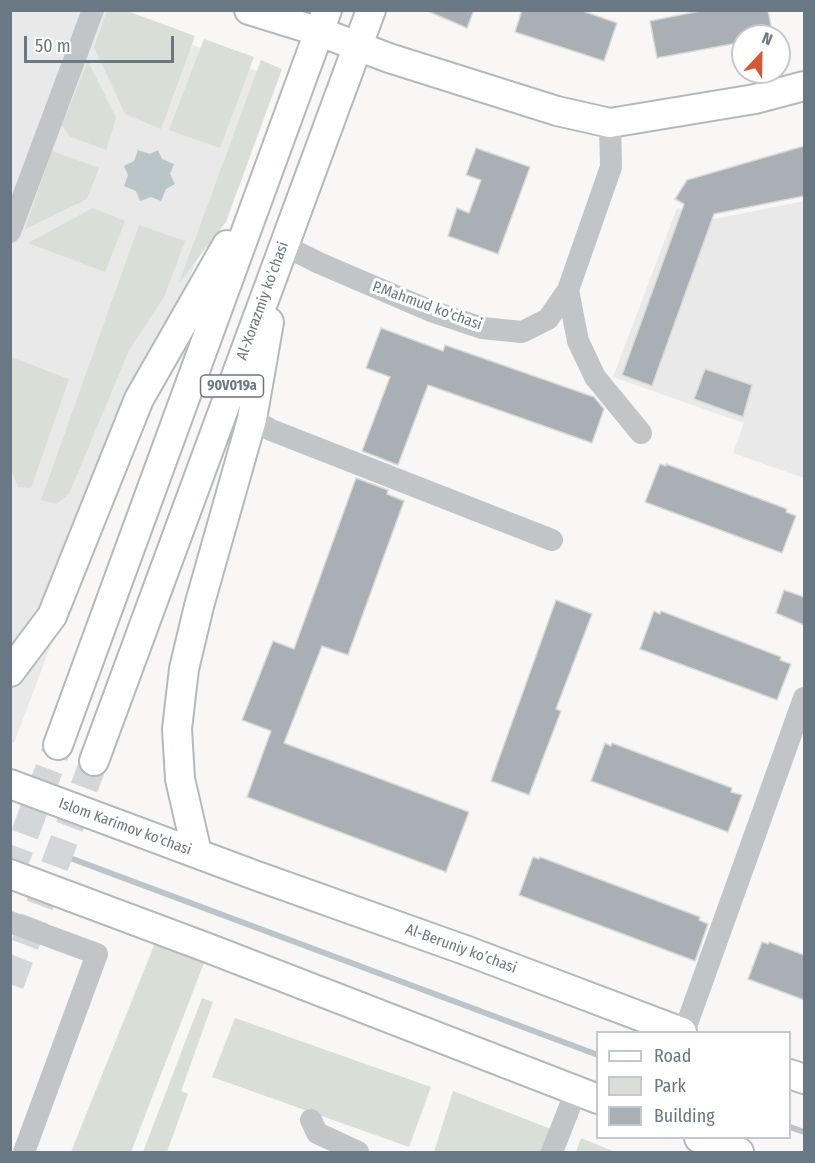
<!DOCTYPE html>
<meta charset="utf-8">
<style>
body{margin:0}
#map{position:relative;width:815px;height:1163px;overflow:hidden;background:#f8f7f5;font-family:"Fira Sans Condensed",sans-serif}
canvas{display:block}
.frame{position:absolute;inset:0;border:12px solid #687884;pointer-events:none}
.legend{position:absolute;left:596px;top:1031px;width:195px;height:108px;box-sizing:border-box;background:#fff;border:2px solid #c3c9ce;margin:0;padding:8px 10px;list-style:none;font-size:18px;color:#687884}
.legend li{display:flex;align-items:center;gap:12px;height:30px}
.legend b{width:30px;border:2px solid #c3c9ce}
.north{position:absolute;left:731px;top:24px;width:60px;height:60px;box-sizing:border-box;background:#fff;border:2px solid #c3c9ce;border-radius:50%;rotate:22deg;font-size:16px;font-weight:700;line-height:24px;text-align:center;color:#687884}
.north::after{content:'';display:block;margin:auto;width:21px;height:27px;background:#db5731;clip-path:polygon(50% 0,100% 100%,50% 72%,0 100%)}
.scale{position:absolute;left:24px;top:36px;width:150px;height:27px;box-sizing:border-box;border:3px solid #687884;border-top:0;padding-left:8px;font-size:18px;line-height:21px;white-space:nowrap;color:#687884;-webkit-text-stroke:4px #fff;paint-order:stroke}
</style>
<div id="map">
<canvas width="815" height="1163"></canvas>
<div class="frame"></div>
<ul class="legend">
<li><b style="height:8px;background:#fff"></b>Road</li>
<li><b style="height:16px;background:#d9ded6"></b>Park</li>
<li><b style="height:16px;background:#a8b0b5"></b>Building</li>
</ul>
<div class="north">N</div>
<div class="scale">50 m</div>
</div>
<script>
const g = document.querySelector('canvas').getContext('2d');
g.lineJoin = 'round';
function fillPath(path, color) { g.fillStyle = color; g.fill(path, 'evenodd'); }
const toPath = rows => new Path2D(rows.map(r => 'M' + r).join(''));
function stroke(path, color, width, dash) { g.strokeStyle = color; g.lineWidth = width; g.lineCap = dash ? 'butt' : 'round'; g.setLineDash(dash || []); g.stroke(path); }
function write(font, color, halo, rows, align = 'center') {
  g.font = font + ' "Fira Sans Condensed",sans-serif'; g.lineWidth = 6; g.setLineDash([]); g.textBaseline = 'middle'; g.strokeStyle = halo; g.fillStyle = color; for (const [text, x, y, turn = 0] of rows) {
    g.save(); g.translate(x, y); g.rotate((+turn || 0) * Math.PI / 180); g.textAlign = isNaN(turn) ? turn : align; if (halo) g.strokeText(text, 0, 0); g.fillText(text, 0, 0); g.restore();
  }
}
const built = toPath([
 [10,11,110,11,266,75,14,743,10,742],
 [804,201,804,478,733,453,744,423,613,377,677,208,714,219]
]);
const green = toPath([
 [107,11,127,11,195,36,161,129,125,114,94,47],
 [204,39,254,57,220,148,169,130],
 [261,60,282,69,226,222,179,283],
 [88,61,116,118,106,150,69,136,62,125],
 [52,151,99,168,87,199,25,229],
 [93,208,125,221,105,272,28,243],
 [139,225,185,241,164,297,129,350,69,494,56,504,41,500],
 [11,357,69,379,31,488,18,487,11,469],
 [155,943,204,963,131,1152,71,1152],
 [202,998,213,1002,181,1091,188,1094,167,1152,143,1152],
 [235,1018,431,1087,409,1147,212,1077],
 [453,1091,551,1129,541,1152,434,1152],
 [581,1138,615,1152,576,1152]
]);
const water = toPath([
 [138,150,150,154,158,150,162,159,174,164,170,174,175,184,166,189,161,201,151,197,140,201,136,191,124,186,128,175,124,166,134,161]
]);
const stream = toPath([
 [70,858,598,1055],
 [790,1127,804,1132]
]);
const building = toPath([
 [425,10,474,10,467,28,425,10],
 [522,10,580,10,617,23,604,61,515,32,522,10],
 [705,10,768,10,773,36,743,36,743,42,657,58,650,21,705,10],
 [804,146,804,196,714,214,652,386,622,375,684,204,675,199,687,180,804,146],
 [476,148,530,167,498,254,448,236,457,208,469,213,481,180,466,175,476,148],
 [381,328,443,351,445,345,594,397,604,409,592,443,428,385,398,465,362,451,390,377,366,368,381,328],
 [705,369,752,385,743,417,694,399,705,369],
 [660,464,666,466,666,464,787,509,786,512,796,516,782,553,645,502,660,464],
 [356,478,388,490,387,494,404,501,348,655,322,646,284,743,469,812,446,872,247,797,271,731,242,720,273,641,294,649,356,478],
 [784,590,804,597,804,625,776,613,784,590],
 [556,600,592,614,556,709,561,711,529,795,491,781,556,600],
 [654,611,660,614,661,611,781,657,780,660,791,664,777,700,640,649,654,611],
 [605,743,611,746,612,743,732,788,731,792,742,795,728,832,591,781,605,743],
 [533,857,539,859,540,857,700,917,699,920,708,924,695,961,519,895,533,857],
 [762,942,768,944,769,942,804,955,804,1000,748,979,762,942]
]);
const majorTunnel = toPath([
 [10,874,58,745],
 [10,984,94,761]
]);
const minor = toPath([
 [10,232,93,10],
 [283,245,319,263,431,311,482,328,522,332,548,319,568,290,611,167,610,123],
 [568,290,578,341,595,377,641,433],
 [252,419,271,430,552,540],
 [10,922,97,954,24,1152],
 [684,1032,804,698],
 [311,1120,317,1133,358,1152],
 [552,1152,576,1091]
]);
const major = toPath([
 [249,10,320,32,389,58,557,111,610,123,755,99,804,86],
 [10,672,52,616,139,399,227,245],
 [58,745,327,10],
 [94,761,371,10],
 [10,784,257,876,465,950,682,1032],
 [197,853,180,779,177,729,184,669,199,606,252,419,269,322],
 [10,874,208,948,598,1099],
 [790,1074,804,1079],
 [699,1138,739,1152]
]);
const shields = [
 [232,386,63]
];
const shieldNames = [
 ["90V019a",232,386]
];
const streetNames = [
 ["Al-Xorazmiy ko’chasi",263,301,-70],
 ["P.Mahmud ko'chasi",427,306,20],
 ["Islom Karimov ko'chasi",125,827,20],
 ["Al-Beruniy ko’chasi",461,949,20]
];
fillPath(built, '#e8e9e8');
fillPath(green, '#d9ded6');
fillPath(water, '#bac5c9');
stroke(stream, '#bac5c9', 6);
fillPath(building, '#a8b0b5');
stroke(building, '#d9d9d7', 1.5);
stroke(majorTunnel, '#d4d7d9', 28, [28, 14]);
stroke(major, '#b4b9bc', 32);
stroke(minor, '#c1c5c8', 22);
stroke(major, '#fff', 28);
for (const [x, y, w] of shields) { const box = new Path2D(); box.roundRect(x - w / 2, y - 11, w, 22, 4.5); g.fillStyle = '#fff'; g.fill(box); stroke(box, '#687884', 1.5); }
write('bold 14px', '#687884', null, shieldNames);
write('15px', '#687884', '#fff', streetNames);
</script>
